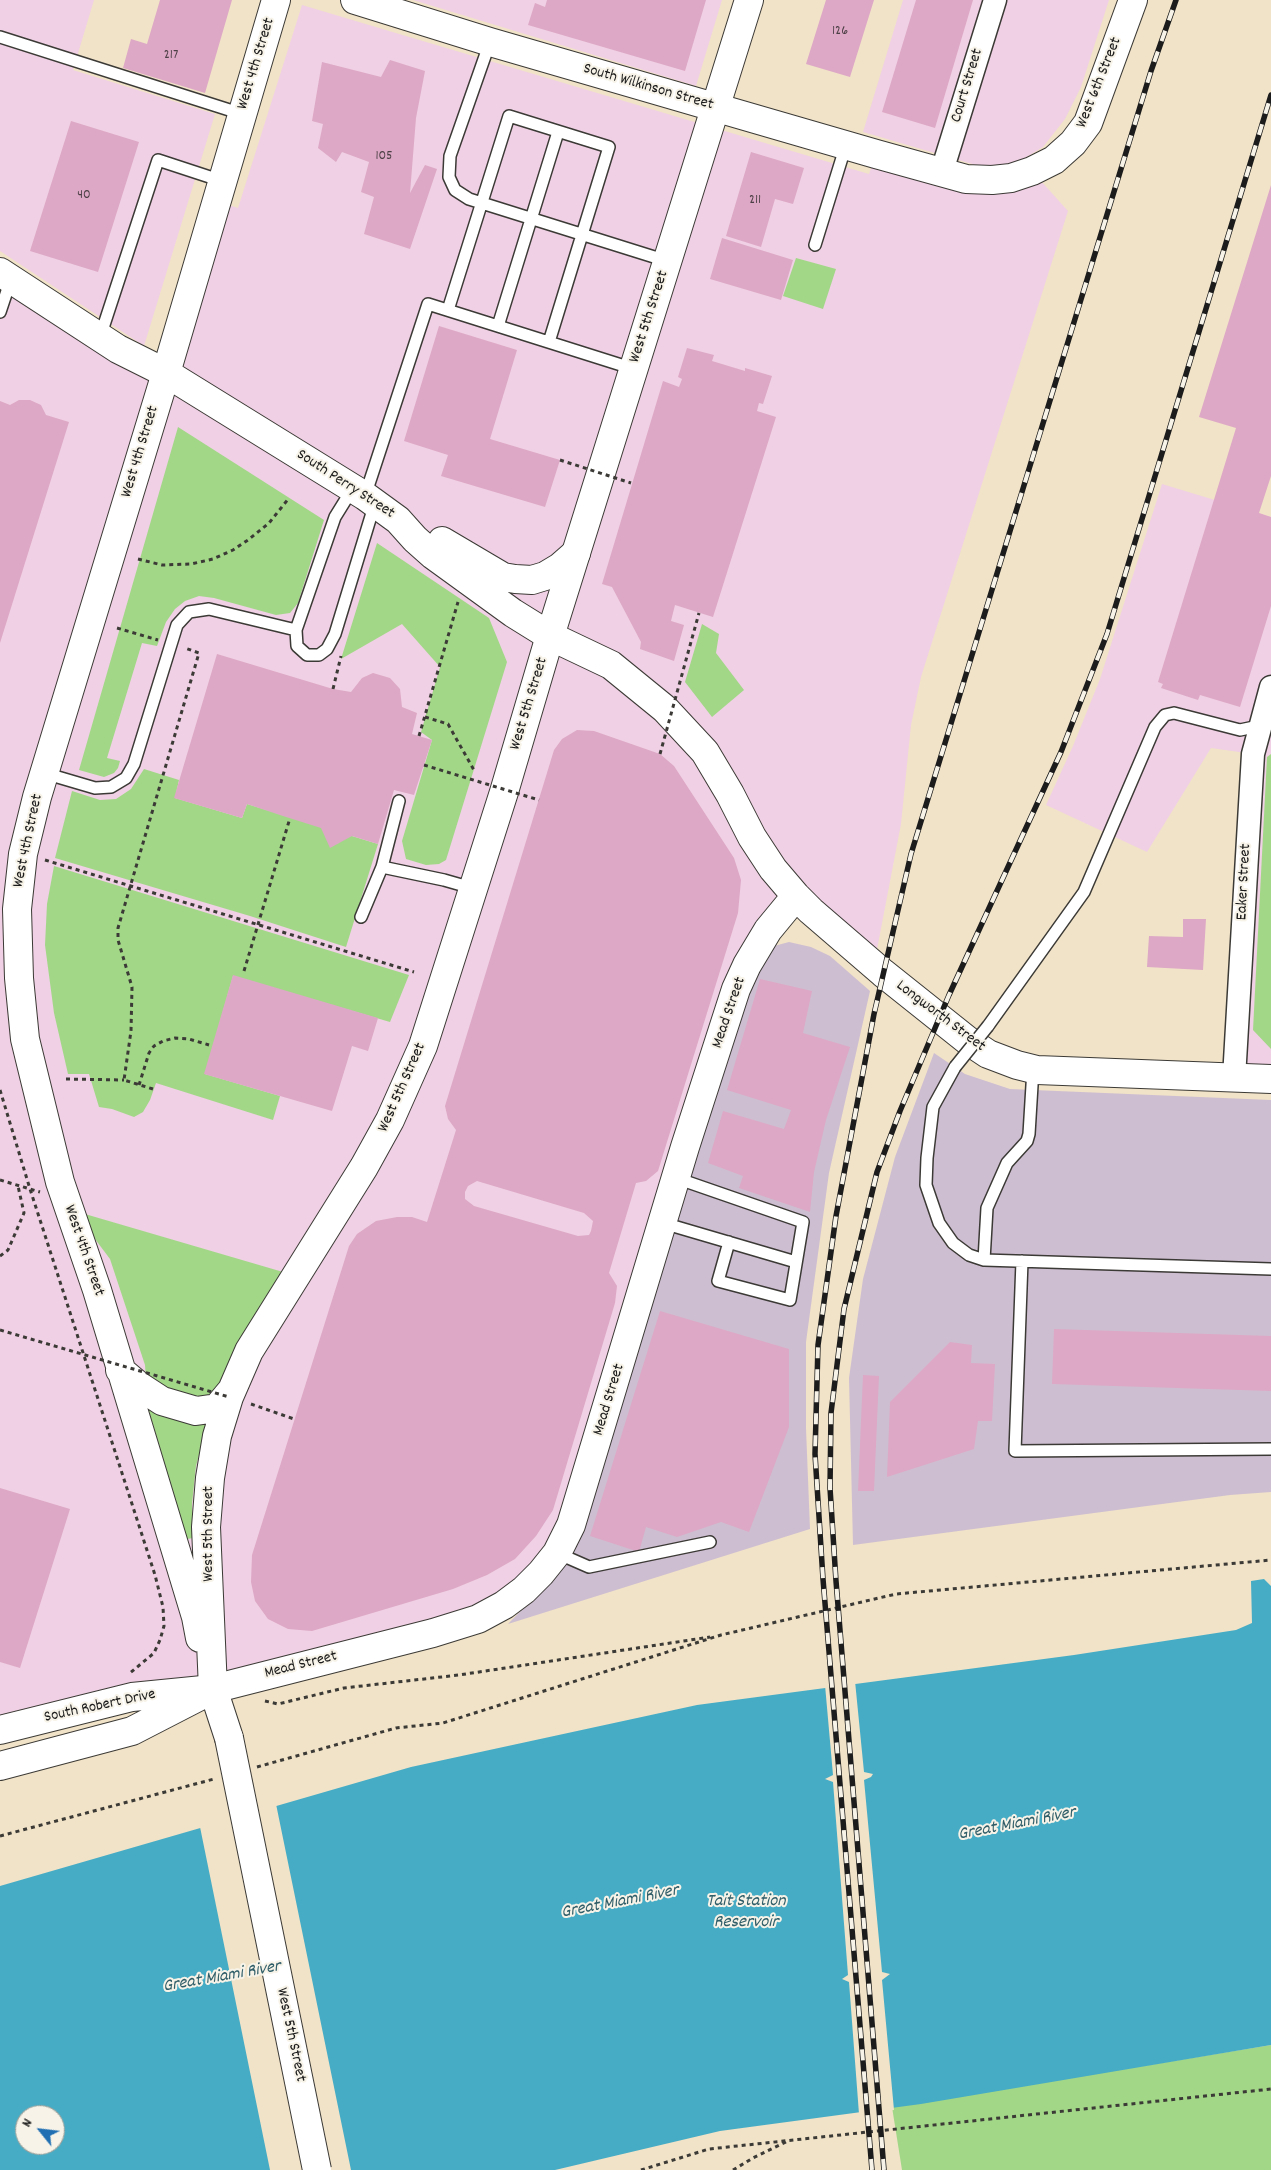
<!DOCTYPE html>
<style>
body{margin:0}
#map{position:relative;width:1271px;height:2170px;overflow:hidden;background:#f1e3c8;font-family:Dekko,sans-serif}
canvas{display:block}
.north{position:absolute;left:15px;top:2105px;width:50px;height:50px;box-sizing:border-box;background:#f7f3e8;border:1px solid #9f9d96;border-radius:50%;rotate:299deg;font-size:14px;font-weight:700;line-height:20px;text-align:center;color:#1c1c1c}
.north::after{content:'';display:block;margin:auto;width:18px;height:22px;background:#1f6fb2;clip-path:polygon(50% 0,100% 100%,50% 72%,0 100%)}
</style>
<div id="map">
<canvas width="1271" height="2170"></canvas>
<div class="north">N</div>
</div>
<script>
const g = document.querySelector('canvas').getContext('2d');
g.lineJoin = 'round';
function fillPath(path, color) { g.fillStyle = color; g.fill(path, 'evenodd'); }
const toPath = rows => new Path2D(rows.map(r => 'M' + r).join(''));
function stroke(path, color, width, dash) { g.strokeStyle = color; g.lineWidth = width; g.lineCap = dash ? 'butt' : 'round'; g.setLineDash(dash || []); g.stroke(path); }
function write(font, color, halo, rows, align = 'center') {
  g.font = font + ' Dekko,sans-serif'; g.lineWidth = 4; g.setLineDash([]); g.textBaseline = 'middle'; g.strokeStyle = halo; g.fillStyle = color; for (const [text, x, y, turn = 0] of rows) {
    g.save(); g.translate(x, y); g.rotate((+turn || 0) * Math.PI / 180); g.textAlign = isNaN(turn) ? turn : align; if (halo) g.strokeText(text, 0, 0); g.fillText(text, 0, 0); g.restore();
  }
}
const built = toPath([
 [0,0,94,0,73,70,215,114,144,346,0,251],
 [413,0,722,0,696,86],
 [903,0,1109,0,1081,87,1065,119,1043,147,1012,166,979,166,863,132],
 [302,5,869,174,876,154,942,171,1032,171,1068,211,921,677,911,725,901,824,874,965,796,896,768,930,571,1525,504,1605,0,1730,0,272,166,373,216,201,238,208],
 [1162,484,1271,517,1271,1079,1234,1078,1253,754,1211,748,1147,852,1046,805,1073,746,1100,679]
]);
const industrial = toPath([
 [789,942,811,947,830,956,870,991,829,1173,806,1342,806,1428,810,1529,508,1624,543,1588,743,987,774,946],
 [934,1053,965,1074,1010,1089,1271,1100,1271,1492,1230,1495,853,1545,849,1378,863,1279,895,1157]
]);
const green = toPath([
 [796,258,836,269,823,309,783,296],
 [178,427,324,520,298,603,290,613,276,615,214,598,199,596,185,601,175,609,166,622,157,646,142,643,107,758,120,761,118,768,114,773,104,777,79,770],
 [377,543,489,618,507,662,446,860,439,864,426,865,406,859,402,841,432,740,421,732,440,667,402,624,341,659],
 [702,624,719,634,716,653,744,690,712,717,685,682],
 [1271,754,1271,1049,1253,1030,1267,757],
 [144,769,179,780,175,798,242,818,247,804,378,844,346,947,250,916,55,858,72,791,100,800,116,799,131,789],
 [54,866,409,975,390,1022,233,976,205,1074,280,1096,273,1120,156,1083,150,1100,143,1112,134,1117,112,1109,99,1107,89,1074,68,1074,54,1013,45,945,47,904],
 [85,1214,283,1272,207,1425,196,1466,192,1504,193,1538,187,1539,148,1408,145,1365,110,1259,92,1235],
 [1271,2045,1271,2170,902,2170,892,2107]
]);
const water = toPath([
 [1264,1579,1271,1586,1271,2045,921,2104,720,2131,555,2170,0,2170,0,1886,411,1767,697,1705,1074,1655,1236,1630,1252,1623,1251,1581],
 [25,2115,55,2115,55,2145,25,2145]
]);
const pier = toPath([
 [855,1681,864,1772,873,1774,871,1777,864,1780,882,1972,890,1974,882,1980,894,2110,859,2114,849,1982,842,1979,848,1975,833,1782,825,1779,833,1775,825,1685],
 [276,1804,351,2170,270,2170,200,1827]
]);
const building = toPath([
 [160,0,232,0,205,93,123,68,131,39,147,44],
 [547,0,706,0,685,71,528,25,535,3,545,7],
 [826,0,874,0,850,77,806,64],
 [916,0,973,0,935,128,882,112],
 [390,60,425,71,416,118,410,193,425,165,437,169,410,249,364,234,374,197,361,192,369,162,342,152,336,162,318,148,323,124,312,121,322,62,381,77],
 [71,121,139,142,98,272,30,251],
 [751,152,804,168,793,204,775,199,761,247,726,236],
 [1271,185,1271,476,1259,513,1271,517,1271,606,1240,707,1200,695,1198,700,1161,688,1163,684,1158,682,1236,428,1199,417],
 [722,238,793,260,781,300,710,279],
 [439,326,517,350,490,439,560,460,545,507,441,476,448,455,404,441],
 [687,348,714,355,712,361,745,371,745,368,772,376,763,404,759,403,757,411,776,417,713,617,675,605,671,621,684,625,674,661,640,649,641,642,612,587,602,584,663,381,679,387,682,379,678,377],
 [19,400,30,400,41,405,46,415,69,422,0,643,0,401,10,405],
 [217,654,333,689,351,692,362,678,373,673,390,678,400,689,402,707,417,713,412,734,432,740,414,795,394,790,378,844,352,836,330,848,321,828,283,816,247,804,242,818,174,798],
 [577,730,594,731,660,754,674,766,734,858,741,880,738,913,658,1171,646,1181,636,1183,609,1273,617,1286,615,1303,553,1510,536,1536,515,1559,487,1575,453,1589,312,1631,288,1629,268,1619,255,1601,251,1582,252,1555,349,1246,357,1234,376,1221,397,1217,412,1217,427,1222,456,1130,448,1119,445,1106,554,750,562,739],
 [477,1181,584,1213,593,1221,591,1231,589,1235,578,1236,474,1206,465,1199,465,1192,468,1186],
 [1183,919,1206,919,1203,970,1147,967,1149,936,1183,937],
 [233,975,378,1018,368,1051,352,1046,332,1111,204,1074],
 [760,979,812,991,803,1033,850,1047,826,1120,814,1172,810,1212,739,1188,743,1176,708,1163,723,1111,784,1129,791,1110,727,1090],
 [660,1311,789,1349,789,1427,749,1532,721,1522,677,1537,646,1527,639,1552,590,1536],
 [1054,1329,1271,1336,1271,1391,1052,1384],
 [950,1342,972,1345,971,1363,995,1364,992,1421,978,1421,974,1449,887,1477,890,1402],
 [863,1375,879,1376,874,1491,858,1491],
 [0,1488,70,1509,20,1668,0,1662]
]);
const path = toPath([
 [138,559,162,565,191,564,213,559,233,550,248,540,269,523,289,498],
 [117,628,158,640],
 [333,689,341,656],
 [425,717,448,724,475,772],
 [419,736,458,602],
 [45,860,414,972],
 [244,971,290,818],
 [66,1079,124,1080],
 [139,1085,149,1053,154,1046,163,1041,175,1038,189,1039,209,1045],
 [153,1089,124,1080,131,1031,132,987,118,940,118,928,199,653,185,648],
 [0,1090,30,1189,155,1575,163,1607,164,1626,160,1640,154,1653,130,1673],
 [0,1180,40,1192],
 [0,1256,8,1250,24,1213,18,1186],
 [251,1404,294,1419],
 [265,1701,278,1704,344,1688,459,1675,710,1637],
 [257,1767,396,1728,443,1723,721,1635,896,1594,1271,1560],
 [0,1836,214,1779],
 [641,2170,709,2149,1271,2089],
 [733,2170,753,2158,788,2141]
]);
const lane = toPath([
 [0,37,242,114],
 [490,42,450,156,449,177,455,190,469,199,667,261],
 [815,245,846,145],
 [448,310,509,116,609,147,549,342],
 [0,312,11,279],
 [498,326,558,132],
 [100,337,158,160,222,181],
 [365,496,428,304,634,369],
 [296,630,297,646,307,655,319,655,327,649,335,634,375,503],
 [44,773,95,788,111,787,126,778,134,764,177,625,189,612,209,609,296,630,335,517,353,488],
 [382,867,399,801],
 [361,917,382,867,444,880,472,888],
 [988,1026,1084,892,1155,727,1165,715,1174,713,1240,730,1259,726],
 [955,1067,933,1107,927,1158,926,1185,939,1223,953,1243,969,1255,984,1260,1271,1269],
 [676,1178,803,1222,790,1300,718,1281,729,1242],
 [663,1223,796,1262],
 [984,1260,987,1208,1007,1163,1027,1141,1029,1134,1033,1069],
 [1022,1261,1015,1451,1271,1449],
 [557,1553,589,1567,710,1542]
]);
const street = toPath([
 [942,171,995,0],
 [1234,1078,1253,754,1271,687]
]);
const secondary = toPath([
 [276,0,166,373,365,496,398,520,415,539,433,555,513,613,550,636,611,665,665,709,705,752,730,794,752,837,773,869,796,896,811,911,883,973,967,1040,988,1054,1017,1065,1037,1070,1271,1079],
 [355,0,490,42,876,154,966,179,992,180,1011,178,1032,171,1054,160,1073,143,1088,123,1133,0],
 [442,541,503,577,515,579,532,580,545,576,560,567,576,553],
 [0,1730,132,1697,213,1689,433,1633,478,1619,504,1605,524,1590,541,1573,557,1553,571,1525,685,1147,736,989,747,965,768,930,796,896],
 [0,1766,132,1731,198,1697]
]);
const primary = toPath([
 [0,272,118,349,166,373,37,797,23,854,17,909,19,978,25,1039,60,1182,97,1290,196,1617,200,1638],
 [120,1370,139,1386,162,1401,196,1411,217,1408,232,1390],
 [229,1738,213,1689,206,1527,210,1478,217,1436,229,1397,249,1351,364,1167,390,1120,423,1046,504,792,550,636,749,0]
]);
const rail = toPath([
 [872,2170,823,1579,815,1454,818,1345,836,1216,874,1014,911,854,1151,71,1176,0],
 [884,2170,836,1581,830,1488,831,1413,844,1309,877,1172,900,1111,949,995,1061,752,1107,634,1271,95]
]);
const pathBridge = toPath([
 [560,460,631,483],
 [660,754,699,613],
 [424,765,539,800],
 [0,1330,229,1397]
]);
const laneBridge = toPath([
 [955,1067,988,1026]
]);
const primaryBridge = toPath([
 [229,1738,317,2170]
]);
const numberNames = [
 ["126",840,32],
 ["217",171,56],
 ["105",384,157],
 ["40",84,196],
 ["211",755,201]
];
const streetNames = [
 ["West 4th Street",257,64,-73],
 ["West 6th Street",1100,83,-68],
 ["Court Street",968,86,-73],
 ["South Wilkinson Street",648,88,16],
 ["West 5th Street",650,317,-72],
 ["West 4th Street",141,452,-73],
 ["South Perry Street",345,485,33],
 ["West 5th Street",530,704,-73],
 ["West 4th Street",29,841,-78],
 ["Eaker Street",1245,882,-87],
 ["Mead Street",730,1013,-71],
 ["Longworth Street",940,1017,37],
 ["West 5th Street",403,1088,-66],
 ["West 4th Street",83,1251,71],
 ["Mead Street",610,1400,-73],
 ["West 5th Street",210,1534,-90],
 ["Mead Street",301,1666,-14],
 ["South Robert Drive",100,1707,-12],
 ["West 5th Street",290,2035,78]
];
const waterNames = [
 ["Great Miami River",1017,1825,-11],
 ["Great Miami River",620,1903,-11],
 ["Tait Station",746,1903],
 ["Reservoir",746,1924],
 ["Great Miami River",222,1978,-10]
];
fillPath(built, '#f0d0e4');
fillPath(industrial, '#cebed1');
fillPath(green, '#a2d788');
fillPath(water, '#46acc5');
fillPath(pier, '#f1e3c8');
fillPath(building, '#dda8c5');
stroke(lane, '#3c3a36', 14);
stroke(street, '#3c3a36', 25);
stroke(secondary, '#3c3a36', 30);
stroke(primary, '#3c3a36', 30);
stroke(path, '#3c3a36', 3, [4, 4]);
stroke(lane, '#fff', 11);
stroke(street, '#fff', 22);
stroke(secondary, '#fff', 28);
stroke(primary, '#fff', 28);
stroke(rail, '#1c1c1c', 5.5);
stroke(rail, '#f7f3e8', 4, [11]);
stroke(laneBridge, '#3c3a36', 14, []);
stroke(primaryBridge, '#3c3a36', 30, []);
stroke(pathBridge, '#3c3a36', 3, [4, 4]);
stroke(laneBridge, '#fff', 11);
stroke(primaryBridge, '#fff', 28);
write('14px', '#4c3f46', null, numberNames);
write('16px', '#1c1c1c', '#f7f3e8', streetNames);
write('italic 18px', '#2f5d68', '#f7f3e8', waterNames);
</script>
